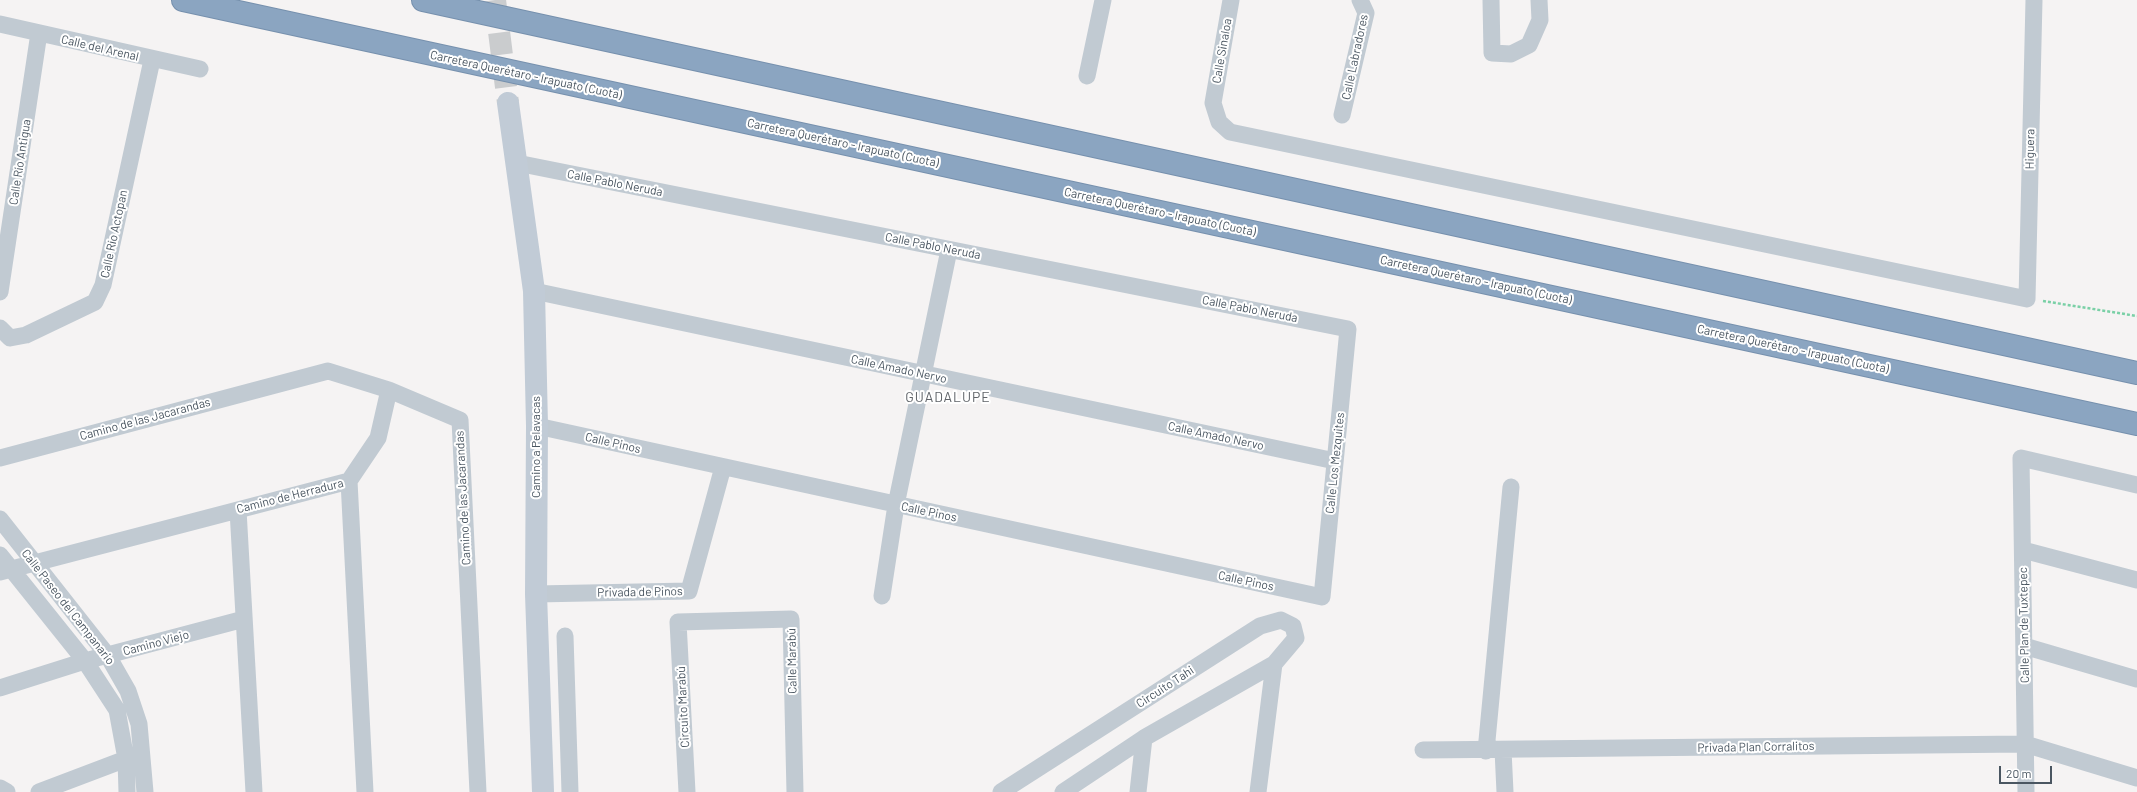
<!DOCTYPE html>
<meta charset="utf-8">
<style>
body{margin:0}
#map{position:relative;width:2137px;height:792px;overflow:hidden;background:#f5f3f3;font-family:Barlow,sans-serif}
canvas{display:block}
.scale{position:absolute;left:1999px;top:766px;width:53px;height:18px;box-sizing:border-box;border:2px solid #4a5661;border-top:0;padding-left:5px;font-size:12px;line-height:14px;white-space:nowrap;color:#4a5661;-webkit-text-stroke:3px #fff;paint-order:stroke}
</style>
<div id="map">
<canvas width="2137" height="792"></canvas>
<div class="scale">20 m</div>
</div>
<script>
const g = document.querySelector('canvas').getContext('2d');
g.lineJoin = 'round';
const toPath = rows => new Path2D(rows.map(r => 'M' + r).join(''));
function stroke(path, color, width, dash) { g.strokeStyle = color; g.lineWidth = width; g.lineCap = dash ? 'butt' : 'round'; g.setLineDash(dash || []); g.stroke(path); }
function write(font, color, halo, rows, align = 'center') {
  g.font = font + ' Barlow,sans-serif'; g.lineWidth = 4; g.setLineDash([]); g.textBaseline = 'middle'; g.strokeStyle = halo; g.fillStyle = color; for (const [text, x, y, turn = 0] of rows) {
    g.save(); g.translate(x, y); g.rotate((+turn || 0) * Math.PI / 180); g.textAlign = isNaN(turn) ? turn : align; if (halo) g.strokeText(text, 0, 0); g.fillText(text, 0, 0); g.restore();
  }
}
const secondaryTunnel = toPath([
 [495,0,508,103]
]);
const path = toPath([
 [2043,301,2137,316]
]);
const street = toPath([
 [1231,0,1213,103,1219,122,1230,132,2027,299,2034,0],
 [1491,0,1492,53,1511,54,1529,45,1540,20,1539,0],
 [0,24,200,69],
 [1087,76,1103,0],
 [1342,115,1366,13,1360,0],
 [517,163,1348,329,1322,597,537,426],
 [534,291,1335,461],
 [0,292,39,33],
 [0,328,10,338,26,335,95,302,103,285,152,60],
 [0,458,328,371,389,390,460,420,478,792],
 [349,481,365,792],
 [349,481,378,438,389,390],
 [238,510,254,792],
 [0,519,108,656,128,691,139,724,145,792],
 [2023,550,2137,580],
 [0,555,85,661,117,710,126,759,127,792],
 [0,572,349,481],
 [536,594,689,591,723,467],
 [882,596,896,505,949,250],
 [565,636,570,792],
 [2024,646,2137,679],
 [0,688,85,661,244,619],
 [1423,750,2025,744,2137,778],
 [1503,750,1505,792],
 [1486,751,1511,487],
 [0,788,7,792],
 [39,792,126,759],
 [687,792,678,622,791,619,795,792],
 [1001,792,1260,626,1281,620,1293,626,1296,638,1274,664,1144,738,1063,792],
 [1138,792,1144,738],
 [1258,792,1274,664],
 [2026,792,2021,458,2137,485]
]);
const secondary = toPath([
 [508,103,534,291,537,426,536,594,543,792]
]);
const highway = toPath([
 [183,0,2137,424],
 [423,0,2137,373]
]);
const streetNames = [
 ["Calle del Arenal",100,48,13],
 ["Calle Sinaloa",1222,51,-80],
 ["Calle Labradores",1355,57,-78],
 ["Carretera Querétaro - Irapuato (Cuota)",526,75,12],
 ["Carretera Querétaro - Irapuato (Cuota)",843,143,12],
 ["Higuera",2030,149,-89],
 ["Calle Río Antigua",20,162,-81],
 ["Calle Pablo Neruda",615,183,11],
 ["Carretera Querétaro - Irapuato (Cuota)",1160,212,12],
 ["Calle Río Actopan",114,234,-78],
 ["Calle Pablo Neruda",933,246,11],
 ["Carretera Querétaro - Irapuato (Cuota)",1476,280,12],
 ["Calle Pablo Neruda",1250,309,11],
 ["Carretera Querétaro - Irapuato (Cuota)",1793,349,12],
 ["Calle Amado Nervo",899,369,12],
 ["Camino de las Jacarandas",145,419,-15],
 ["Calle Amado Nervo",1216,436,12],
 ["Calle Pinos",613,443,13],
 ["Camino a Pelavacas",536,447,-90],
 ["Calle Los Mezquites",1335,463,-84],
 ["Camino de Herradura",290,496,-14],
 ["Camino de las Jacarandas",463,498,-93],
 ["Calle Pinos",929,512,12],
 ["Calle Pinos",1246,581,12],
 ["Privada de Pinos",640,592,-1],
 ["Calle Paseo del Campanario",68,607,52],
 ["Calle Plan de Tuxtepec",2024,625,-91],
 ["Camino Viejo",156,643,-15],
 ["Calle Marabú",792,661,-91],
 ["Circuito Tahi",1165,687,-33],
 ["Circuito Marabú",683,707,-93],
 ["Privada Plan Corralitos",1756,747,-1]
];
const quarterNames = [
 ["GUADALUPE",948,397]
];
stroke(secondaryTunnel, '#caccce', 22, [22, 11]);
stroke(highway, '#7690ad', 24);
stroke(path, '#7ad0a6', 2.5, [3, 2]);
stroke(street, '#c1cad2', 17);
stroke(secondary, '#c1cbd6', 22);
stroke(highway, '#8ba5c1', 22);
write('12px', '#4a5661', '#fff', streetNames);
g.letterSpacing = '1px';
write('14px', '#5f6368', '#fff', quarterNames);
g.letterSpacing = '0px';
</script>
